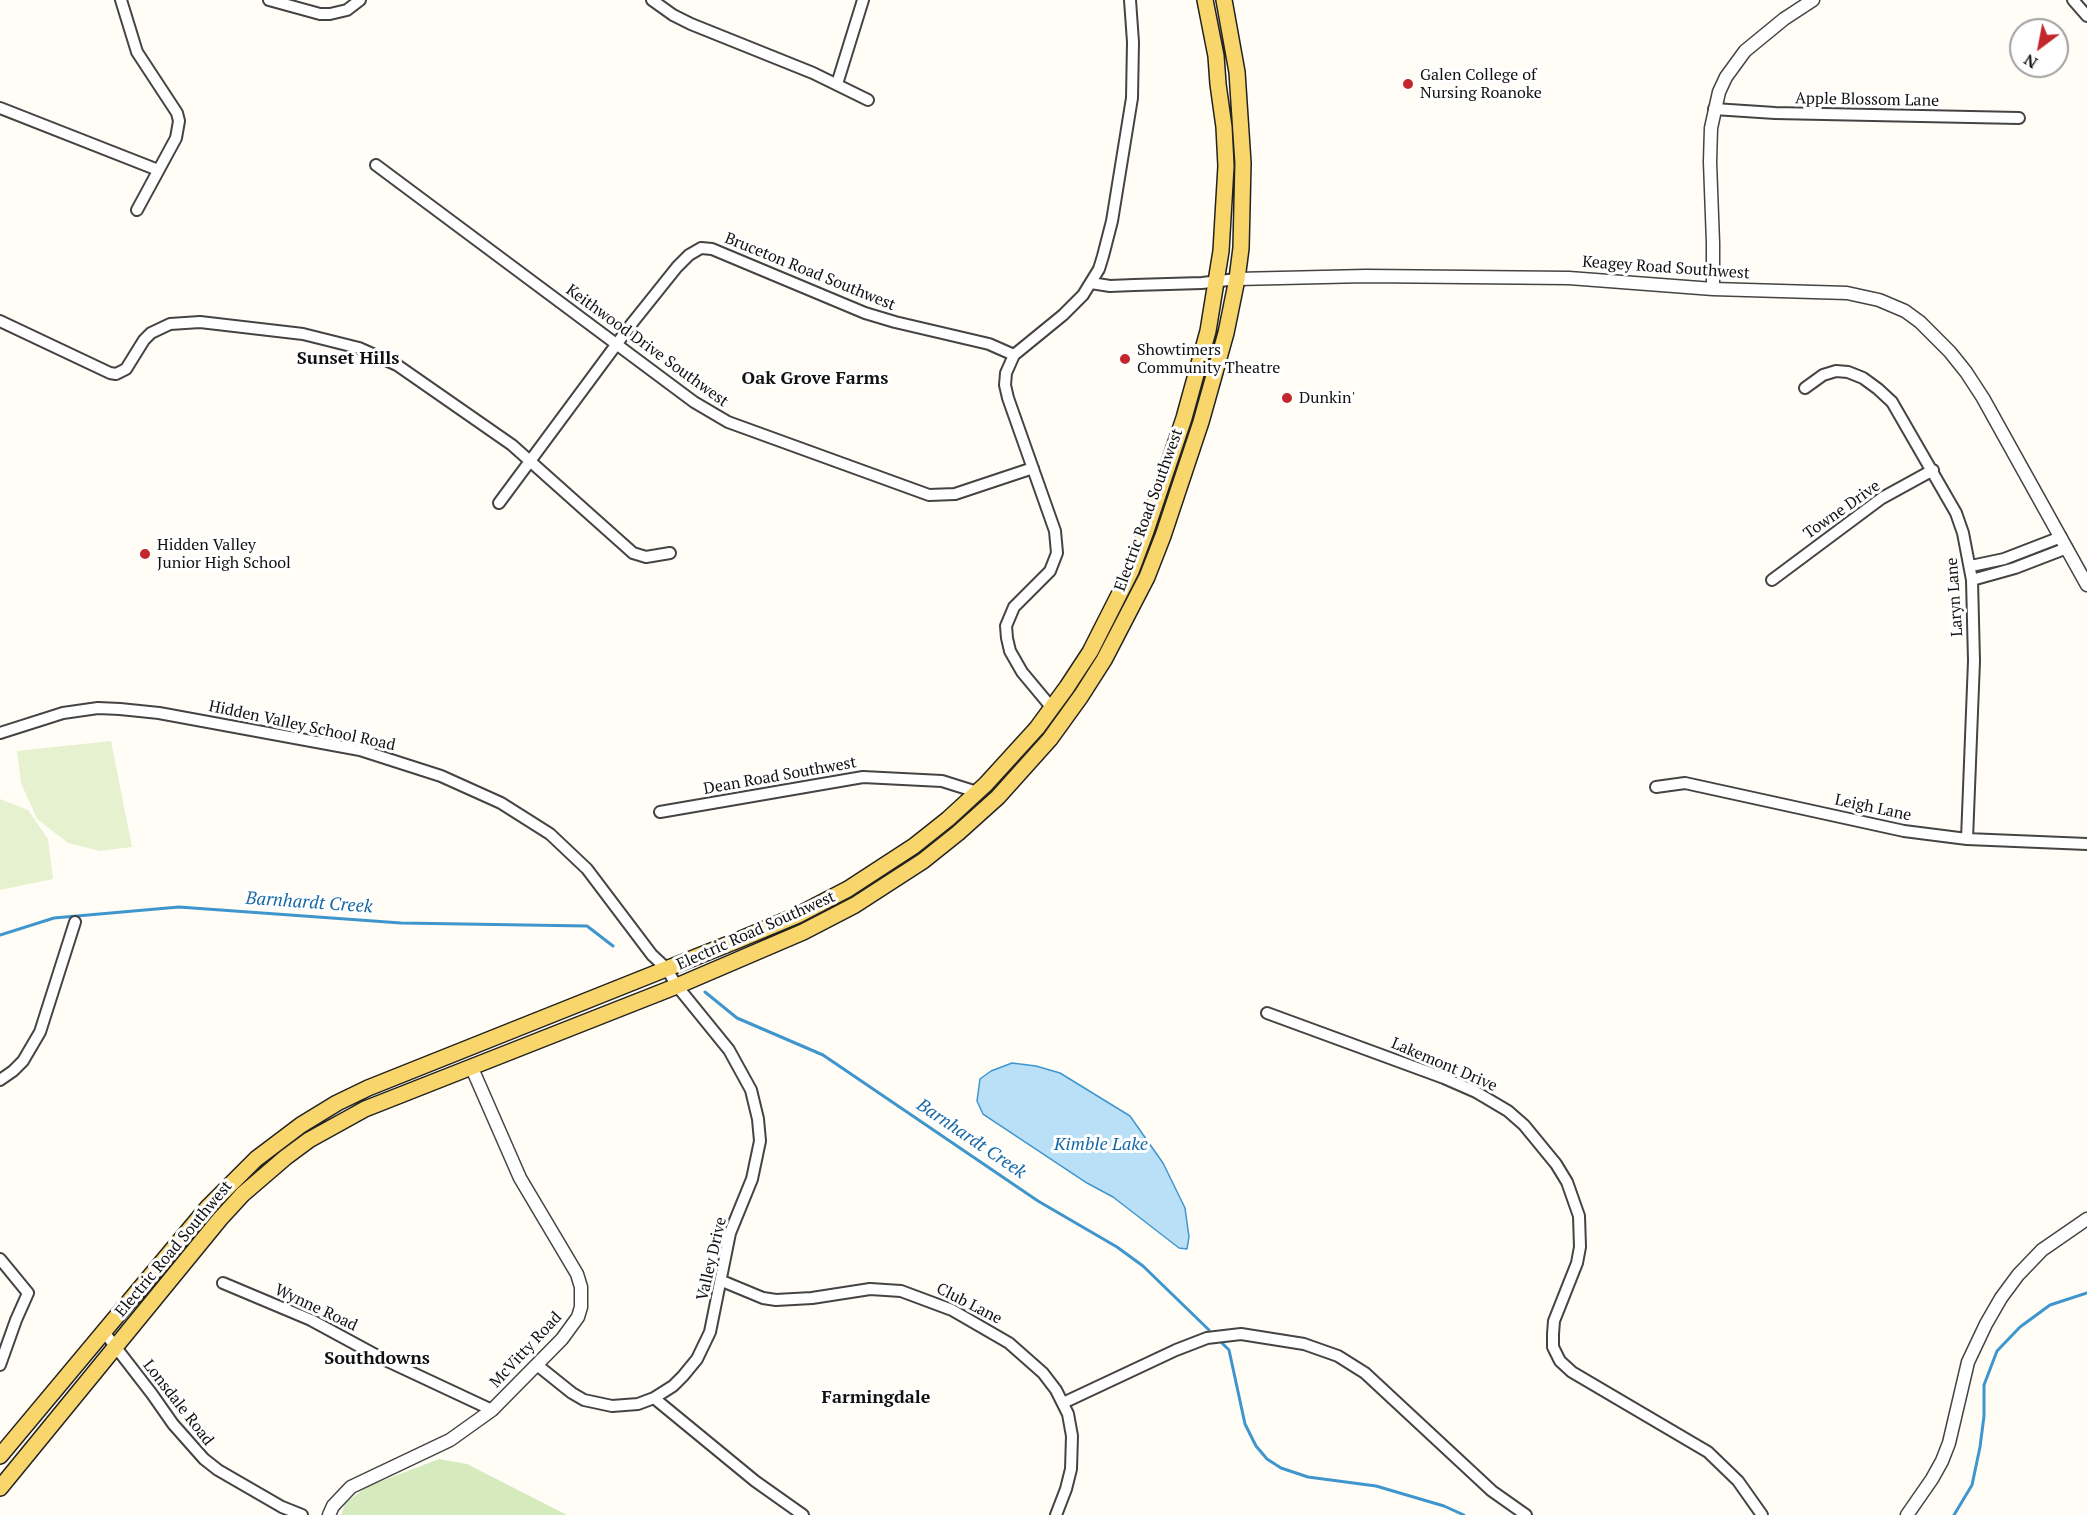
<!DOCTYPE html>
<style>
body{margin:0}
#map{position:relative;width:2087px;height:1515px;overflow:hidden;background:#fffdf5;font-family:"PT Serif",serif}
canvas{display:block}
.north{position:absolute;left:2009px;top:18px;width:60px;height:60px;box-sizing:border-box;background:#fff;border:2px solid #a0a0a0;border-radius:50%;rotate:212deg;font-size:16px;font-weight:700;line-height:24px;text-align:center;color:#111}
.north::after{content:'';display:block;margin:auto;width:21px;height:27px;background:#c4262e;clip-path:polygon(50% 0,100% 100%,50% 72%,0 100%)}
</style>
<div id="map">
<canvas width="2087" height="1515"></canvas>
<div class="north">N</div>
</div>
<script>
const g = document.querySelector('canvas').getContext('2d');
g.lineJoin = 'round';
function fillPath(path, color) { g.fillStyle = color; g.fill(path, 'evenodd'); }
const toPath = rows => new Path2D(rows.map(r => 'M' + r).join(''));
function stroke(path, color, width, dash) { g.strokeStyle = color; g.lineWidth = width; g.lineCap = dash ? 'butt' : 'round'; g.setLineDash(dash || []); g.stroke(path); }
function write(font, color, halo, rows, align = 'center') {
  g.font = font + ' "PT Serif",serif'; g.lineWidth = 6; g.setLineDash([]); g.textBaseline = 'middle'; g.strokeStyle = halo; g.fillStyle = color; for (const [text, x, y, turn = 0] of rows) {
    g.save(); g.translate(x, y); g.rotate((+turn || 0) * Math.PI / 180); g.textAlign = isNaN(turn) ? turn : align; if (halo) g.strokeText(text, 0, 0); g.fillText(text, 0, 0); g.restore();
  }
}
const green = toPath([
 [439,1459,467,1464,567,1515,341,1515,345,1504,366,1487]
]);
const pitch = toPath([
 [111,741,132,847,100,851,68,843,37,819,21,783,17,751],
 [0,799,28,810,48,839,53,879,0,890]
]);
const water = toPath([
 [1012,1063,1036,1066,1060,1073,1130,1116,1163,1163,1185,1208,1189,1237,1187,1249,1179,1248,1113,1197,1087,1183,983,1114,977,1101,980,1079,991,1071,1012,1063]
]);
const stream = toPath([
 [0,935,54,918,179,907,401,923,587,926,613,946],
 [705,992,737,1018,823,1055,1038,1201,1117,1247,1143,1266,1209,1330],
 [1222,1343,1229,1350,1245,1424,1256,1446,1267,1459,1281,1468,1308,1477,1376,1486,1444,1506,1464,1515],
 [1954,1515,1972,1485,1980,1447,1984,1416,1984,1385,1997,1351,2020,1327,2050,1305,2087,1293]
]);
const minor = toPath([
 [121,0,137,52,177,113,179,121,176,138,137,210],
 [269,0,320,14,330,14,347,10,360,0],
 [652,0,673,15,691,24,813,73,868,100],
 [2073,0,2087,16],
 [837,84,863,0],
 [0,108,158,170],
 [1714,109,1775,113,2019,118],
 [376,165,694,402,728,422,929,495,955,494,1033,468],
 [1091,283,1110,286,1134,285,1202,283,1237,279],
 [0,321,110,373,116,374,126,369,144,340,151,333,170,324,200,322,303,334,359,348,397,365,512,445,633,553,646,557,670,553],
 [1805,388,1823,375,1836,371,1848,372,1863,378,1878,389,1892,402,1956,513,1963,533,1972,580,1974,661,1967,839],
 [499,503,633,322,677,267,689,255,701,248,712,249,865,313,895,322,989,344,1014,355],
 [1971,566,2004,559,2061,537],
 [1772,580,1882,498,1933,470],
 [1972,580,2015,568,2067,548],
 [1052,708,1022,672,1010,651,1007,638,1006,626,1014,607,1050,571,1057,553,1055,531,1008,398,1005,385,1006,373,1014,355,1063,315,1083,295,1099,269,1103,256,1112,221,1132,98,1133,42,1130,0],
 [0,733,63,713,98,708,120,709,159,713,360,750,441,776,501,803,550,834,587,869,652,955,666,968,677,986,729,1050,751,1090,758,1119,760,1141,752,1179,730,1233,710,1332,697,1359,683,1376,673,1386,654,1398,638,1404,612,1406,584,1400,572,1393,537,1365],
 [1656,787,1685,783,1904,831,1967,839,2087,844],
 [660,812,863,777,942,781,977,792],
 [1267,1013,1444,1078,1476,1092,1508,1111,1524,1125,1556,1164,1567,1182,1579,1216,1580,1247,1577,1263,1554,1321,1553,1334,1553,1347,1560,1361,1572,1372,1708,1452,1738,1481,1762,1515],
 [0,1080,13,1071,23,1061,40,1032,75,922],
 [0,1259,28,1293,16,1320,0,1365],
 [722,1281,763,1298,776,1300,812,1298,870,1289,901,1291,952,1310,1009,1343,1043,1373,1056,1390,1068,1414,1072,1436,1071,1469,1066,1489,1056,1515],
 [223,1283,311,1320,383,1359,492,1410],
 [104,1332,152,1394,173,1424,204,1459,218,1470,282,1507,302,1515],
 [654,1398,755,1481,803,1515],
 [1063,1403,1176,1350,1207,1338,1241,1334,1304,1344,1338,1356,1365,1373,1492,1491,1526,1515]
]);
const tertiary = toPath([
 [1237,279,1366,276,1569,278,1713,289,1847,293,1879,300,1905,311,1920,322,1950,352,1966,372,1983,398,2087,585],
 [1713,289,1713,243,1710,162,1711,128,1719,92,1726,77,1745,51,1784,19,1813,0],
 [329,1515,333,1506,351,1487,450,1440,492,1410,562,1339,578,1317,581,1307,581,1287,577,1274,520,1178,471,1066],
 [1907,1515,1932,1479,1942,1461,1949,1443,1968,1362,1986,1324,2001,1298,2018,1275,2042,1250,2087,1219]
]);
const primary = toPath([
 [0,1456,208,1207,256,1159,301,1125,337,1103,368,1088,736,941,798,915,848,889,914,846,948,819,986,784,1037,728,1067,687,1090,652,1131,571,1146,531,1184,418,1208,331,1221,251,1226,166,1224,127,1218,84,1216,56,1205,0],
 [0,1488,220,1219,243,1194,286,1157,309,1140,365,1109,677,986,803,932,855,905,923,861,958,833,998,797,1050,739,1081,696,1104,660,1147,577,1163,536,1201,422,1226,333,1237,279,1241,248,1243,163,1237,72,1224,0]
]);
const markers = [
 [1408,84,6,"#c4262e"],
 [1125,359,6,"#c4262e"],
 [1287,398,6,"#c4262e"],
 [145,554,6,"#c4262e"]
];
const poiNames = [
 ["Galen College of",1420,75],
 ["Nursing Roanoke",1420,93],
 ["Showtimers",1137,350],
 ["Community Theatre",1137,368],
 ["Dunkin'",1299,398],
 ["Hidden Valley",157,545],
 ["Junior High School",157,563]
];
const streetNames = [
 ["Apple Blossom Lane",1867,100,1],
 ["Keagey Road Southwest",1666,268,4],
 ["Bruceton Road Southwest",810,272,22],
 ["Keithwood Drive Southwest",647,346,36],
 ["Electric Road Southwest",1149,510,-70],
 ["Towne Drive",1842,510,-35],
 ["Laryn Lane",1955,597,-94],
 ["Hidden Valley School Road",302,726,12],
 ["Dean Road Southwest",780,776,-10],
 ["Leigh Lane",1873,808,12],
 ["Electric Road Southwest",756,931,-24],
 ["Lakemont Drive",1444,1065,23],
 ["Electric Road Southwest",174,1249,-50],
 ["Valley Drive",712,1259,-77],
 ["Club Lane",969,1304,27],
 ["Wynne Road",316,1308,25],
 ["McVitty Road",526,1350,-47],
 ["Lonsdale Road",178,1403,52]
];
const neighbourhoodNames = [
 ["Sunset Hills",348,359],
 ["Oak Grove Farms",815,379],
 ["Southdowns",377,1359],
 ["Farmingdale",876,1398]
];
const waterNames = [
 ["Barnhardt Creek",309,903,4],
 ["Barnhardt Creek",971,1139,34],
 ["Kimble Lake",1101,1145]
];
fillPath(green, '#d5ebbd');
fillPath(pitch, '#e6f2cf');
fillPath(water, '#b9e0f7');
stroke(water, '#3f96cf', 1.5);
stroke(stream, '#3f96cf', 3);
stroke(minor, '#444', 14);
stroke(tertiary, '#444', 15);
stroke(primary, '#222', 18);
stroke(minor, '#fff', 10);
stroke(tertiary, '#fff', 12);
stroke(primary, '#f9d66b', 15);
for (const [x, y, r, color] of markers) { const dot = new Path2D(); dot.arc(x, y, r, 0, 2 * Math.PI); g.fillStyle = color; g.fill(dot); stroke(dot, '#fff', 2); }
write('16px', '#111', '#fff', poiNames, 'left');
write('16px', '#111', '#fff', streetNames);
write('bold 18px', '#111', '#fff', neighbourhoodNames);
write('italic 18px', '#1768a6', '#fff', waterNames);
</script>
